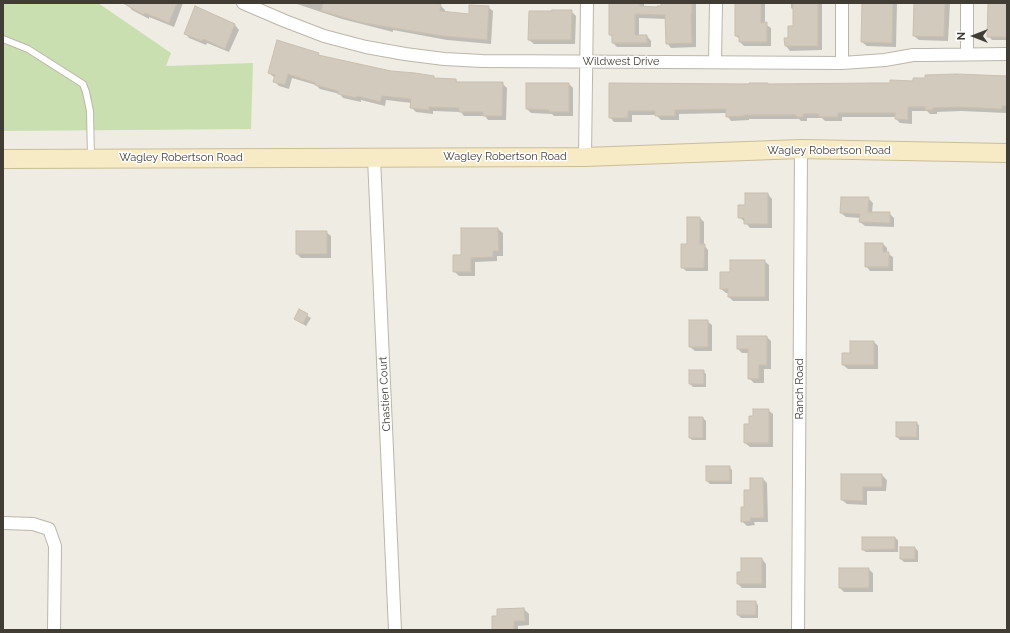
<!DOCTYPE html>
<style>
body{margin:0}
#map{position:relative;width:1010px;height:633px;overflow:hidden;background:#efece4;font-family:Raleway,sans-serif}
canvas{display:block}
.frame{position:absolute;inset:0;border:4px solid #413c34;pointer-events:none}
.north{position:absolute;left:954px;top:16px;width:40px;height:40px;-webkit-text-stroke:3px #fff;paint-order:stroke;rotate:270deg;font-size:11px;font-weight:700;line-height:16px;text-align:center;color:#413c34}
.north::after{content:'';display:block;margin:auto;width:14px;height:18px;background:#413c34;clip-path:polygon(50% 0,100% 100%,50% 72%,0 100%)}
</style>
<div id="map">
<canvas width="1010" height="633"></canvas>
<div class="frame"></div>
<div class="north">N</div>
</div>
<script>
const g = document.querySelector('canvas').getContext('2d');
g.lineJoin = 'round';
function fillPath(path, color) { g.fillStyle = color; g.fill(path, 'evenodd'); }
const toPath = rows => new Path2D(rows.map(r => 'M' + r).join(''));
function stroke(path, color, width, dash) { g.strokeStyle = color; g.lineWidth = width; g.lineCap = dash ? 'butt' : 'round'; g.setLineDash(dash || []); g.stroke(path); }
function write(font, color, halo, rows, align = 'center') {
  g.font = font + ' Raleway,sans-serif'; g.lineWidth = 3; g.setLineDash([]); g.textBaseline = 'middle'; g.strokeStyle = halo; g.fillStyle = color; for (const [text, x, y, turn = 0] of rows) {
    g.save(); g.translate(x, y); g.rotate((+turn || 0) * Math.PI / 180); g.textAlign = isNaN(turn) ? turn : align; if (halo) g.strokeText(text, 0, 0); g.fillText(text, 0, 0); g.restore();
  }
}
const green = toPath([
 [3,3,98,3,171,53,166,66,253,63,251,129,3,131]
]);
const shadow = toPath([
 [129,3,183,3,174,27,149,17,149,19,132,10,128,5],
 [294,3,420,3,440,5,445,10,445,13,470,15,488,7,493,11,491,44,447,40,393,30,393,32,342,19],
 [610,3,644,3,644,7,662,7,662,3,696,3,696,47,671,48,667,43,666,19,639,18,639,36,647,36,651,41,651,47,617,47,613,43,613,38,610,34],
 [736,3,765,3,765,24,771,28,771,46,744,46,740,42,740,39,736,36],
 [791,3,822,3,822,50,790,51,786,46,786,39,789,39,794,27,794,10,791,8],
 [862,3,897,3,896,47,867,46,862,42],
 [914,3,950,3,948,41,919,40,914,36,915,10],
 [989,3,1007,3,1007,40,992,40,988,36],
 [196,8,235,25,239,30,229,52,207,43,206,45,189,38,185,33],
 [571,11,576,16,575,44,534,44,529,40],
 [318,54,321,56,391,72,433,77,435,79,456,80,458,83,502,83,507,88,506,120,488,120,485,116,464,116,461,112,433,111,433,114,416,112,411,107,412,103,386,100,385,106,361,100,361,102,343,98,340,94,320,89,316,85,292,78,289,89,279,86,274,81,275,78,269,73],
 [1007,77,1007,110,1006,110,1006,113,961,111,937,112,937,114,930,114,927,111,912,111,912,124,900,123,896,119,896,117,842,117,842,121,825,121,822,118,807,118,807,121,801,121,799,119,749,119,749,120,731,121,727,116,727,113,679,114,679,120,661,120,656,115,632,115,632,122,614,122,610,117,610,84,829,85,891,84],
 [569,84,573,88,573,116,554,116,552,114,531,113,527,109],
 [768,194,772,199,772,228,750,228,745,222,739,217,746,206],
 [868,198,873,203,872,213,889,213,894,218,894,227,865,226,860,222,861,218,846,217,841,213],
 [700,218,704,222,704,245,708,250,708,271,686,271,682,267,688,245],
 [462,229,498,229,503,233,503,256,497,256,497,261,475,262,475,276,459,276,454,271,462,256],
 [326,232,331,236,331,258,301,258,297,254],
 [883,244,887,248,887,253,893,257,893,271,870,271,866,266],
 [764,261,769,265,769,301,733,301,729,297,729,293,726,293,721,289,731,273],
 [299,311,311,318,306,326,295,319],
 [707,321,712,325,712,351,695,351,690,347],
 [767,337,771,341,771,369,764,369,764,383,754,383,749,378,749,353,742,353,738,349],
 [874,342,878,346,878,369,848,369,843,365],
 [703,371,706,374,706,387,693,387,690,384],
 [768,410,773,414,773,447,750,447,745,443,750,425,754,417],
 [703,418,706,421,706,440,692,440,690,438],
 [916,423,919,425,919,440,900,440,897,437],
 [729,467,732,470,732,484,710,484,707,481],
 [842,475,882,475,887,480,886,491,867,491,867,505,847,504,842,500],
 [763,479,767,483,768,522,754,522,755,525,747,526,742,521,745,508,751,491],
 [895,538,898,540,898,552,866,552,863,550],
 [915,548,918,551,918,562,904,562,901,559],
 [762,559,766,564,766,588,742,588,738,584,742,573],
 [868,569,873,573,873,592,844,592,840,588],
 [755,602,758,605,758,618,741,618,738,615],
 [524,609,529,614,529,625,518,626,518,630,493,630]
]);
const building = toPath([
 [123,3,177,3,169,23,145,13,144,15,123,3],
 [323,3,429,3,441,4,440,11,469,14,469,5,489,6,487,40,442,36,363,23,321,11,323,3],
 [609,3,640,3,640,6,657,7,657,6,661,6,661,3,692,3,692,14,691,14,692,43,666,44,665,15,635,14,635,35,647,35,647,43,612,43,612,35,609,35,609,3],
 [735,3,761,3,761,23,767,22,767,42,739,42,739,36,735,36,735,3],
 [793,3,818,3,818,46,785,46,784,38,788,38,788,26,793,26,793,3],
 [862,3,893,3,892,43,861,42,862,3],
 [914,3,945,3,944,37,913,36,914,3],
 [988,3,1007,3,1007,37,987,37,988,3],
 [195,6,235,24,225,49,203,39,202,41,184,34,195,6],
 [552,10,572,10,571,40,528,40,529,11,552,11,552,10],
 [277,40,319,53,318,55,391,71,415,73,434,76,434,78,456,79,456,82,503,82,502,116,483,116,483,112,459,112,459,108,429,107,429,110,410,108,411,99,382,96,380,102,357,96,357,98,338,94,338,91,315,85,315,83,288,74,285,85,273,82,275,75,268,73,277,40],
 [956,74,1007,76,1007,106,1002,106,1002,109,956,107,933,108,933,110,925,110,925,107,908,107,908,120,895,119,895,113,838,113,838,117,819,117,819,114,803,114,803,117,796,117,796,115,745,115,745,116,726,117,726,109,675,110,675,116,655,116,655,111,628,111,628,118,609,118,609,83,749,84,749,83,768,83,768,84,874,83,890,83,890,80,913,81,913,78,925,78,925,75,956,74],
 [526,83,569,83,569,112,549,112,549,110,526,109,526,83],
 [745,193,768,193,768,224,744,224,744,218,738,218,738,205,745,205,745,193],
 [841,197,869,197,868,212,890,212,890,223,859,222,860,214,840,213,841,197],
 [687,217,700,217,700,244,705,244,704,268,681,268,681,244,687,244,687,217],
 [461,228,498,228,499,251,493,251,493,257,471,258,471,272,453,272,453,255,461,255,461,228],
 [296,231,327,231,327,254,296,254,296,231],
 [865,243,883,243,883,252,889,252,889,267,865,267,865,243],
 [730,260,765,260,765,297,728,297,728,289,720,289,720,272,730,272,730,260],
 [299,309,308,314,303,324,294,319,299,309],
 [689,320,708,320,708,347,689,347,689,320],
 [737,336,767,336,767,365,759,365,759,379,748,379,748,349,737,349,737,336],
 [850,341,874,341,874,365,842,365,842,353,850,353,850,341],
 [689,370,704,370,704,384,689,384,689,370],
 [753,409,769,409,769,443,744,443,744,424,749,424,749,416,753,416,753,409],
 [689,417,703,417,703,438,689,438,689,417],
 [896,422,917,422,917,437,896,437,896,422],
 [706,466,730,466,730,481,706,481,706,466],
 [841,474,882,474,882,487,863,487,863,501,841,500,841,474],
 [750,478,763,478,764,518,750,518,751,521,741,522,741,507,744,507,744,490,750,490,750,478],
 [862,537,895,537,895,549,862,550,862,537],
 [900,547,915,547,915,559,900,559,900,547],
 [741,558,762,558,762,584,737,584,737,572,741,572,741,558],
 [839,568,869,568,869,588,839,588,839,568],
 [737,601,756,601,756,615,737,615,737,601],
 [524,608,525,621,514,621,514,630,492,630,492,616,497,616,497,609,524,608]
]);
const lane = toPath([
 [3,39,28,49,83,84,86,92,90,111,91,157]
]);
const street = toPath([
 [243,3,285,21,324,36,366,47,405,54,444,59,482,61,842,63,885,60,913,55,926,55,1007,54],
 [967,53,967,3],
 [715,62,716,3],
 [842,63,842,3],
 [585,157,587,3],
 [374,158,395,630],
 [3,523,33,524,49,529,55,546,54,630],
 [798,630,801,149]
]);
const secondary = toPath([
 [3,159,585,157,801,149,1007,153]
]);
const streetNames = [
 ["Wildwest Drive",621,62],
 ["Wagley Robertson Road",829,151],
 ["Wagley Robertson Road",505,157],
 ["Wagley Robertson Road",181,158],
 ["Ranch Road",800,389,-90],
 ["Chastien Court",385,394,-93]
];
fillPath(green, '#cadfb0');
fillPath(shadow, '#0003');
fillPath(building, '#d2cabd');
stroke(building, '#c9bfaf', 1);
stroke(lane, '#bcb6aa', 8);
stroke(street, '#bcb6aa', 14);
stroke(secondary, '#cabd98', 20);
stroke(lane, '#fff', 6);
stroke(street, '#fff', 12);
stroke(secondary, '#f7ebc6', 18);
write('11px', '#413c34', '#fff', streetNames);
</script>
